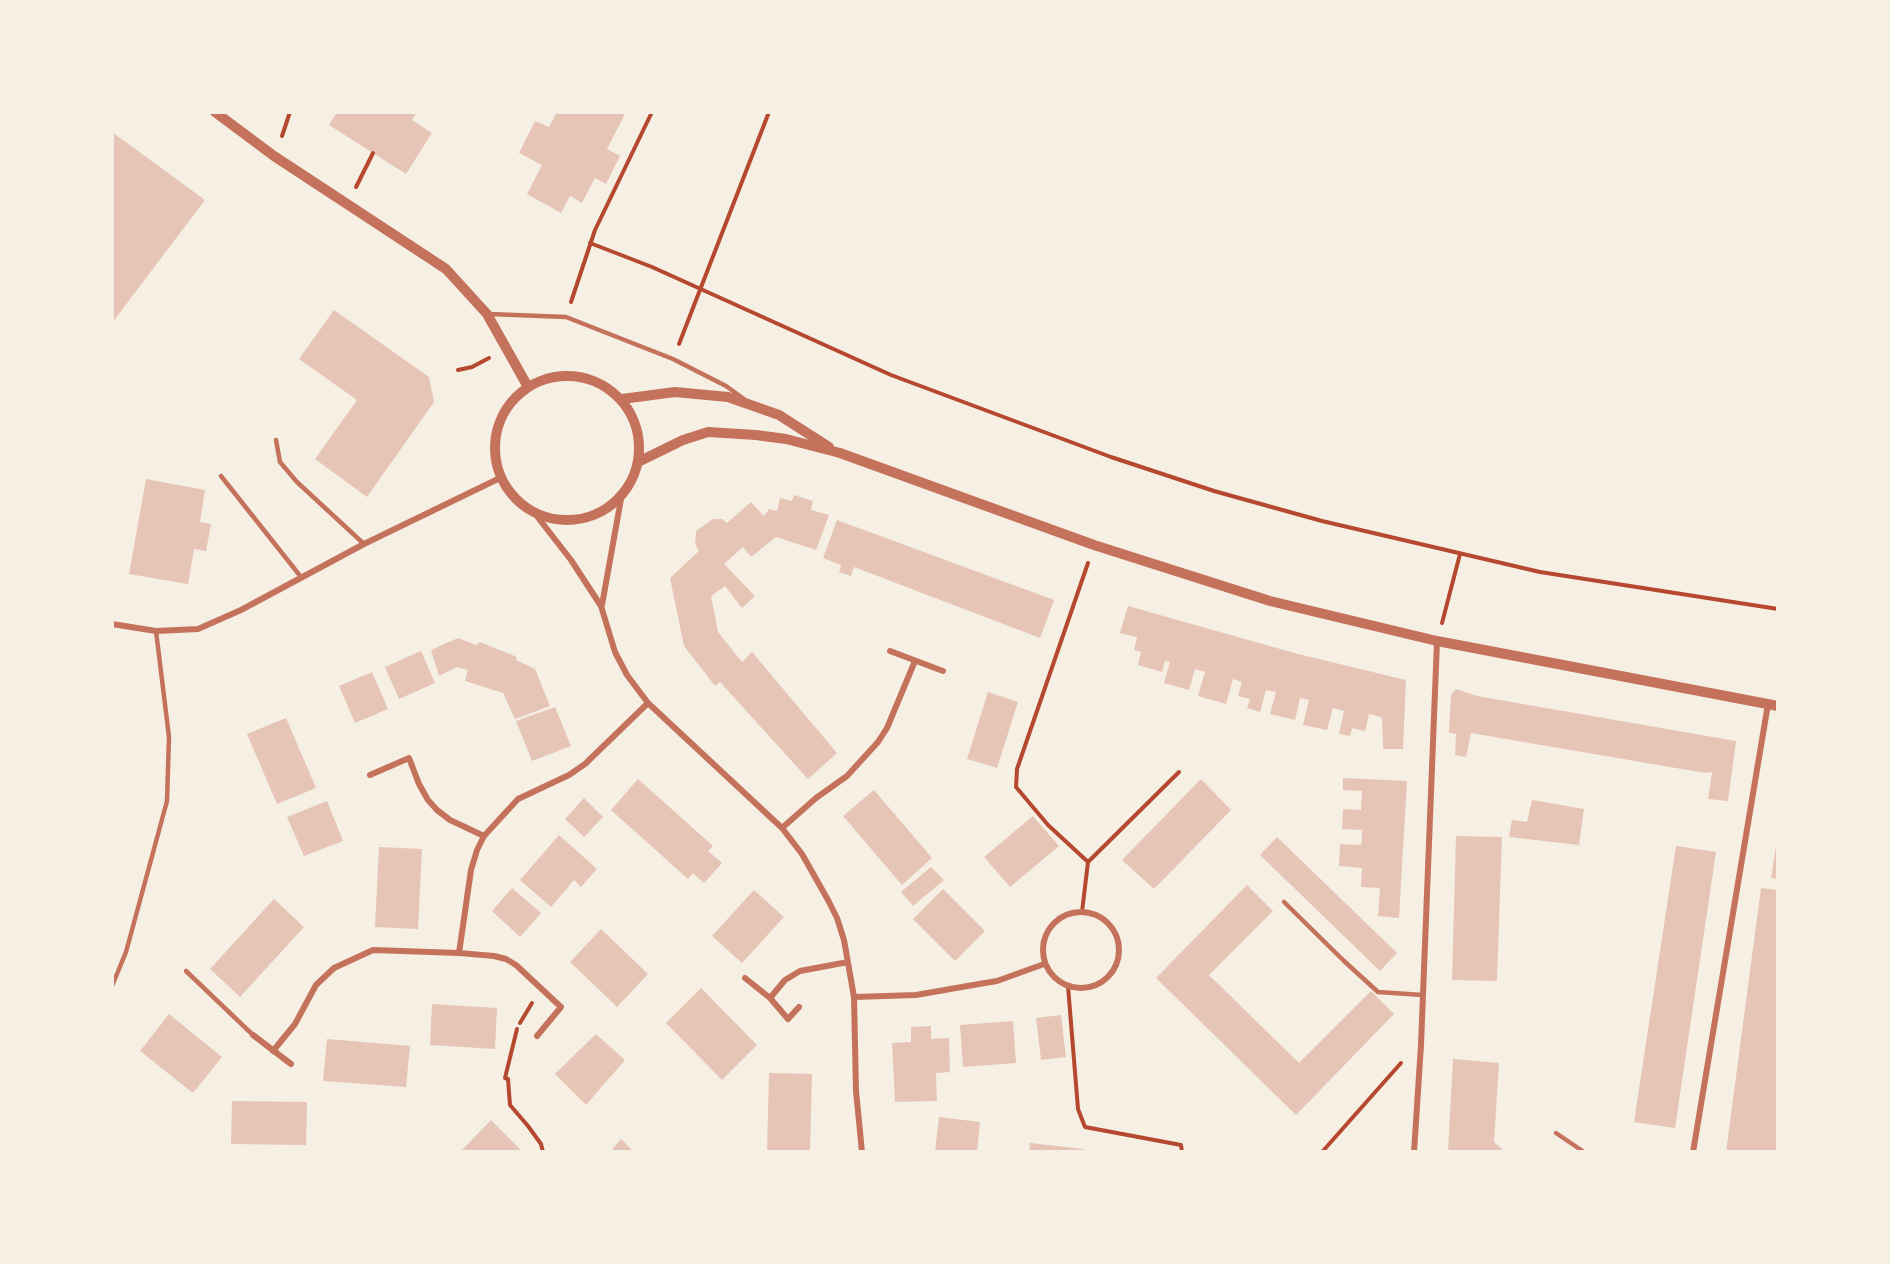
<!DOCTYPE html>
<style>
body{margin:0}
#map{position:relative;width:1890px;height:1264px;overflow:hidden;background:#f6efe4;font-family:Commissioner,sans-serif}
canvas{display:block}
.frame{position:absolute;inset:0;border:114px solid #f6efe4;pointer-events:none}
</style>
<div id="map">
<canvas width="1890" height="1264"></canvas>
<div class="frame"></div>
</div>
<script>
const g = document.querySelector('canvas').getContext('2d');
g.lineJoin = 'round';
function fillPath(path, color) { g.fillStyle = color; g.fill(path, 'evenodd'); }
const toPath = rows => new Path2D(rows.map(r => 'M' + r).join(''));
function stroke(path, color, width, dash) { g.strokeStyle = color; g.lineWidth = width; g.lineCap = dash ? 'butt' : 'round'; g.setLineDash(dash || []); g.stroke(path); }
const building = toPath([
 [337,112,417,112,412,120,432,133,406,174,329,125],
 [557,112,626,112,607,149,620,156,606,184,595,178,582,203,570,196,561,213,527,194,542,165,519,153,535,121,549,127],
 [112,132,205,200,112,323],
 [334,310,429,377,434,402,367,497,315,459,357,400,299,359],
 [146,479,205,490,200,522,211,524,206,551,194,549,188,584,129,574],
 [794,495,813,501,811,510,829,515,816,550,776,537,751,557,743,547,724,564,755,596,742,608,725,586,711,596,718,632,742,662,752,652,837,753,808,779,720,682,715,686,684,646,670,578,699,551,695,544,696,531,713,519,722,519,727,523,751,502,764,516,769,509,777,511,780,498,792,501],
 [837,520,1054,600,1040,638,854,567,851,576,839,572,841,565,823,558],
 [1128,606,1298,654,1406,680,1403,749,1383,749,1382,718,1377,716,1369,714,1365,731,1352,728,1350,736,1339,734,1344,711,1333,708,1327,730,1303,725,1309,700,1300,698,1295,720,1270,714,1276,692,1266,690,1260,712,1247,708,1250,699,1238,696,1242,682,1233,679,1226,704,1198,696,1205,672,1195,669,1189,690,1164,683,1170,662,1165,661,1162,672,1138,665,1141,652,1134,650,1137,637,1120,633],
 [458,638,476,645,480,642,517,657,516,660,535,669,550,706,515,719,503,693,465,681,468,670,457,667,439,676,431,650],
 [421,651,435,683,399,699,385,667],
 [372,672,388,709,355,723,339,686],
 [1456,689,1477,696,1736,741,1728,801,1708,799,1712,772,1705,773,1471,733,1466,757,1455,755,1456,734,1449,733,1451,695],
 [988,692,1018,702,997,768,967,759],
 [555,707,571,746,532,761,516,721],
 [286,718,316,788,277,804,247,734],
 [1343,778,1407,781,1399,918,1378,916,1380,888,1361,887,1362,868,1339,866,1340,844,1361,845,1362,840,1362,830,1342,829,1343,809,1361,810,1362,791,1343,790],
 [638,779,713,846,708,851,722,863,704,883,693,873,688,879,611,810],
 [1201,779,1231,810,1154,889,1122,860],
 [874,790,932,858,902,885,843,816],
 [584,798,603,817,584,837,565,819],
 [1532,800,1584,809,1579,845,1509,837,1512,820,1527,822],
 [327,801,343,841,304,856,287,817],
 [1033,816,1059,846,1010,887,984,857],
 [559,835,597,869,581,887,574,880,551,907,520,880],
 [1456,836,1502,837,1497,981,1452,980],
 [1277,837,1397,953,1380,971,1260,855],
 [1676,846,1716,852,1675,1128,1634,1122],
 [1776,846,1778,846,1778,879,1771,878],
 [379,847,422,849,418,929,375,927],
 [931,867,944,880,913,906,901,892],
 [1247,885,1273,911,1209,975,1299,1063,1371,991,1394,1014,1296,1115,1156,978],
 [512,888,541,913,520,937,492,911],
 [1761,888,1778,890,1778,1138,1776,1152,1726,1152],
 [943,889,985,931,955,961,913,919],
 [754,890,784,917,742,963,712,936],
 [274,899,304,927,240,997,210,969],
 [601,929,648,974,617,1007,570,962],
 [701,988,757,1045,722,1080,666,1023],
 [432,1004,497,1008,495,1049,430,1045],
 [169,1014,222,1057,193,1093,140,1051],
 [1061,1015,1066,1057,1041,1060,1036,1018],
 [1013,1021,1016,1063,963,1067,960,1025],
 [931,1026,931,1039,949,1038,950,1072,936,1073,937,1101,895,1102,892,1043,911,1042,911,1027],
 [596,1034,625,1060,586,1105,555,1074],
 [327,1039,410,1046,406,1087,323,1081],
 [1453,1059,1499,1063,1494,1142,1505,1152,1448,1152],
 [769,1073,812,1074,810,1152,767,1151],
 [232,1101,307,1102,306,1145,231,1144],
 [939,1117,980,1122,977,1152,935,1152],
 [491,1120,520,1149,518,1152,460,1152],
 [621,1139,634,1152,610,1152],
 [1030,1143,1084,1149,1083,1152,1029,1152]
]);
const path = toPath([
 [282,136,290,112],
 [356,187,373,153],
 [590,243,652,267,891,375,1111,457,1214,491,1322,521,1540,572,1778,609],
 [571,302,595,230,652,112],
 [679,344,769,112],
 [458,370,472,367,489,358],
 [1442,623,1460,554],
 [1088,862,1179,772],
 [1082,912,1088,862,1048,825,1016,787,1017,769,1088,563],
 [1068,986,1078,1109,1085,1127,1181,1145,1182,1152],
 [520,1023,532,1003],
 [517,1029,505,1078,508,1079,510,1105,528,1126,541,1144,543,1152],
 [1322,1152,1401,1063]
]);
const service = toPath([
 [489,314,566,317,673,359,726,386,744,399],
 [276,440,280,462,297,482,364,544],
 [221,476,301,577],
 [1284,902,1344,961,1378,992,1423,995],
 [186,971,253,1035],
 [112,986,126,952,167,801,169,737,156,631],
 [1556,1133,1584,1152]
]);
const minor = toPath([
 [536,515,571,560,601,606,615,652,627,675,648,703,782,828,802,854,828,900,837,918,844,940,854,997,856,1091,862,1152],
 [602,605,621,499],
 [112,624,156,631,198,629,241,610,364,544,500,478],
 [890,651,943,671],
 [370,775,409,758,419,784,428,800,437,810,450,820,484,836],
 [782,828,816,798,847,776,878,742,887,728,915,661],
 '1043 950a38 38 0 1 1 76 0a38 38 0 1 1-76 0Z',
 [459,953,471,870,477,850,484,836,518,799,569,775,585,764,648,703],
 [745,978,770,998,788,1019,799,1007],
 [854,997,916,995,979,984,997,981,1044,964],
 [770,998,785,980,800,971,848,962],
 [253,1035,291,1064],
 [273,1051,295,1024,316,985,334,968,373,950,459,953,494,956,506,959,516,965,561,1007,537,1036],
 [1414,1152,1421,1045,1437,641],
 [1693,1152,1768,704]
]);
const tertiary = toPath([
 [215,112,274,156,446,269,487,314,528,387],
 '495 448a72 72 0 1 1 144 0a72 72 0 1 1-144 0Z',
 [622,399,675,392,728,397,779,415,829,447],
 [638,462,683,440,708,432,756,435,786,439,840,453,1094,545,1270,601,1437,641,1778,706]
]);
fillPath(building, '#e6c5b7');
stroke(path, '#b5482f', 4);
stroke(service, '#c5725c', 4.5);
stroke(minor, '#c5725c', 6);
stroke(tertiary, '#c5725c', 10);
</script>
